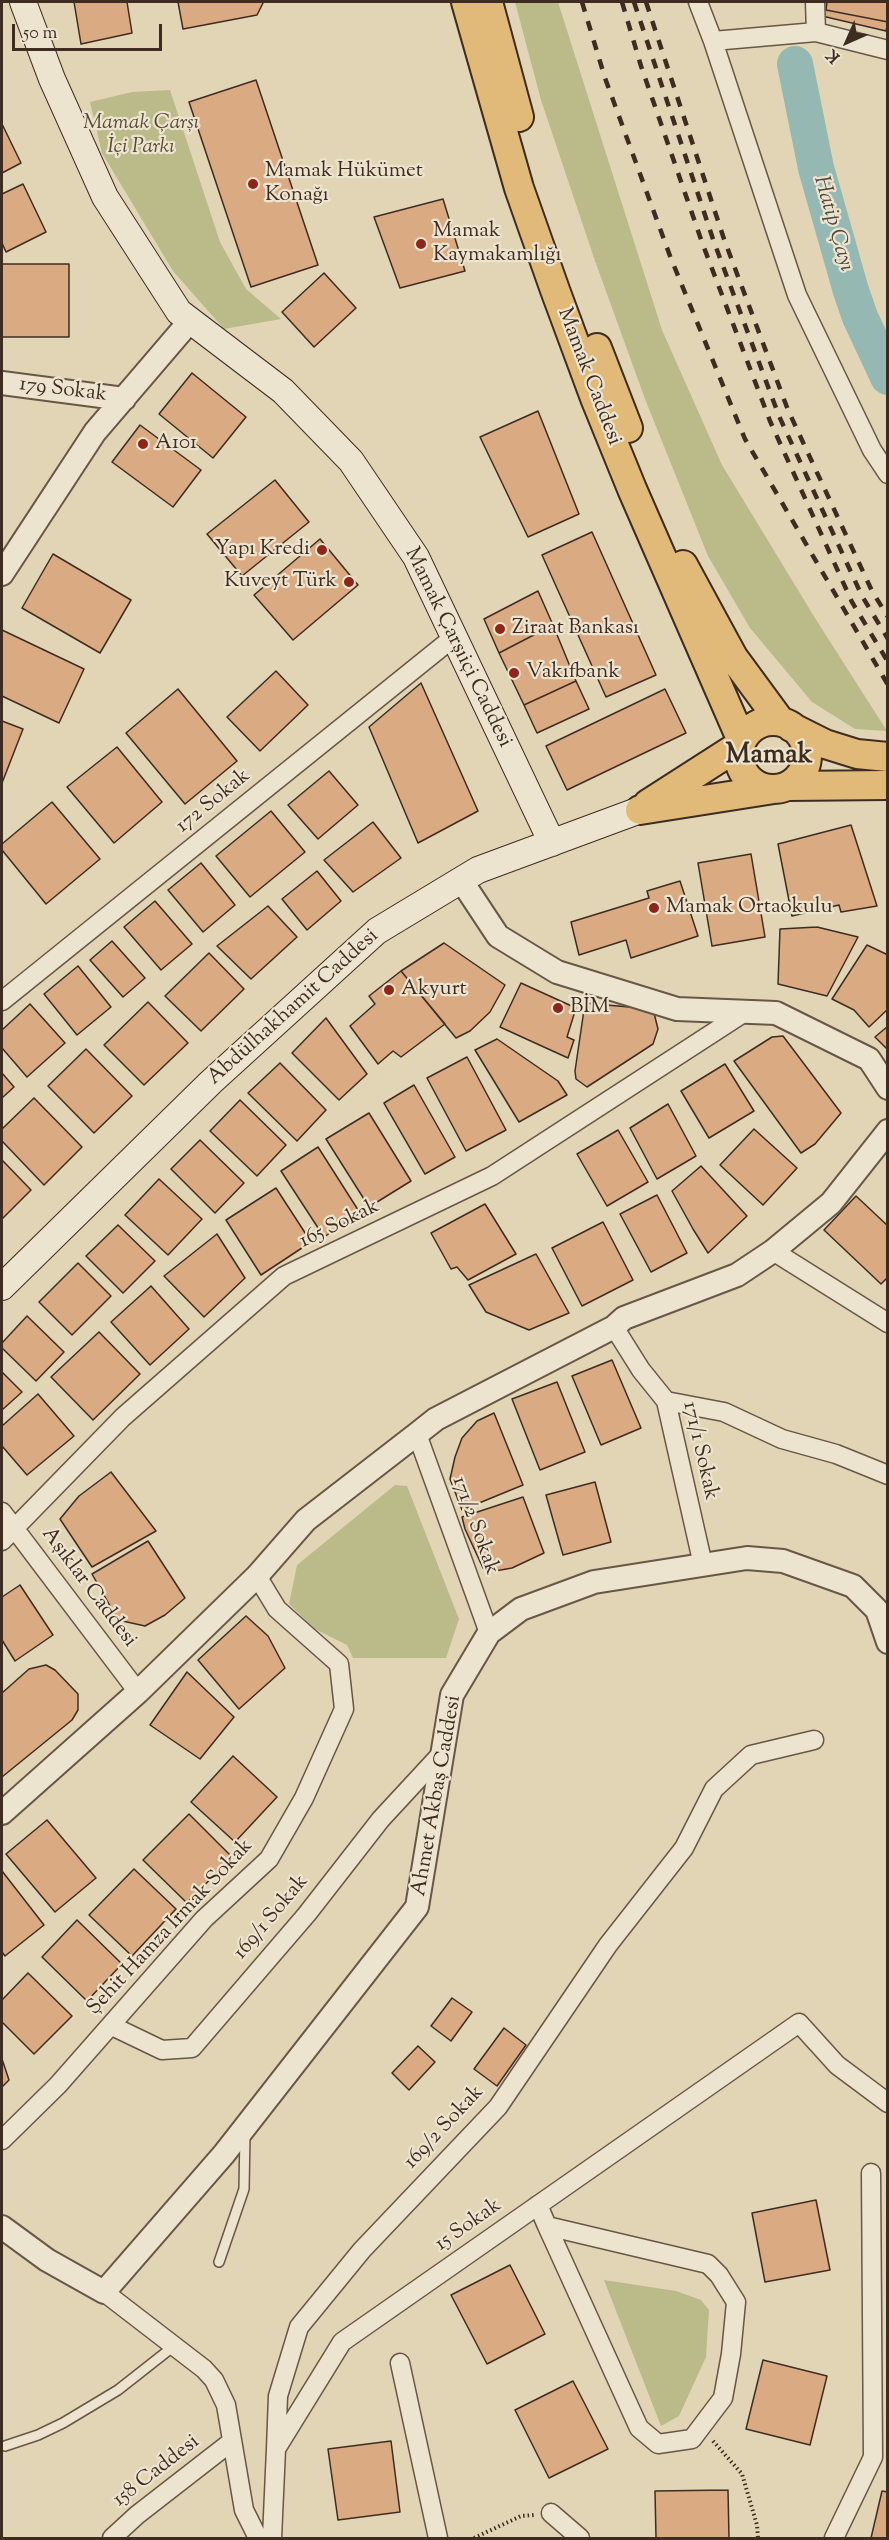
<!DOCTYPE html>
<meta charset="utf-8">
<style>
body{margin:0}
#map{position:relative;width:889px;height:2540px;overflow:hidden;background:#e2d5b5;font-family:"Sorts Mill Goudy",serif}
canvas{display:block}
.frame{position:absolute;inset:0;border:3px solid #3f2c21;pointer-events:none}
.north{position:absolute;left:817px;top:12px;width:60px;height:60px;-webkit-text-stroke:4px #ece4cf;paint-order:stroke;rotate:225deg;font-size:16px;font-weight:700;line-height:24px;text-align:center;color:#3f2c21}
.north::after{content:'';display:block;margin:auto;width:21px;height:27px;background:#3f2c21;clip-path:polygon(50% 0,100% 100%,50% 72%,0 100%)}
.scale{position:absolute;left:12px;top:24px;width:150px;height:27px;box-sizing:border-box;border:3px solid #3f2c21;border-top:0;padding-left:8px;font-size:18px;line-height:21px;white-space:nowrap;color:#3f2c21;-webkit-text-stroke:4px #ece4cf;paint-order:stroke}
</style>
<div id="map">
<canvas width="889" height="2540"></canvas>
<div class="frame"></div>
<div class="north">K</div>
<div class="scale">50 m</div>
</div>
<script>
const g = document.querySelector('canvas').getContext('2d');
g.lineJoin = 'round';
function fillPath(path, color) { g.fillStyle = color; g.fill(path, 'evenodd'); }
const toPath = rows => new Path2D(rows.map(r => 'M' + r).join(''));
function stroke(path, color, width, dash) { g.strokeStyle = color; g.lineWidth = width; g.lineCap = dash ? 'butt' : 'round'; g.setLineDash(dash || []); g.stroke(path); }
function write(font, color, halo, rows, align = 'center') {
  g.font = font + ' "Sorts Mill Goudy",serif'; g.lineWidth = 4.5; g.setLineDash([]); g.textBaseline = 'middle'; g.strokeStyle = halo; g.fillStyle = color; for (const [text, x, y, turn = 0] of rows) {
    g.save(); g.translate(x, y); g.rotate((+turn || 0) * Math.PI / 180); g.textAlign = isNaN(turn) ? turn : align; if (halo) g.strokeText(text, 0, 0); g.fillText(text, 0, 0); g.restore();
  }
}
const green = toPath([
 [515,2,558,2,662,330,722,465,815,618,887,731,855,729,812,702,750,628,708,556,645,399,594,258,541,100],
 [170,90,220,242,246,289,281,319,224,329,173,271,102,153,90,102,132,92],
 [395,1485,407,1486,459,1619,446,1658,353,1658,347,1645,315,1629,289,1604,297,1565],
 [604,2280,676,2291,701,2300,709,2310,706,2357,679,2416,661,2426]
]);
const river = toPath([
 [795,64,816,168,851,291,860,317,888,377]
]);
const building = toPath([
 [74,2,127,2,132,33,81,44,74,2],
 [178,2,263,2,263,3,257,15,183,29,178,2],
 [819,2,827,2,826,10,888,22,886,31,822,16,819,2],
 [827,2,888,2,888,22,826,10,827,2],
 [256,80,318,265,251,287,189,102,256,80],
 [2,124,21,163,2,173,2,124],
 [23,184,46,232,6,252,2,243,2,194,23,184],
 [443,199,465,271,400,288,374,217,443,199],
 [2,264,69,264,69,337,2,337,2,264],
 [324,273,356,308,314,347,282,312,324,273],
 [192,373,246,417,213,458,159,414,192,373],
 [538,411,579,514,528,537,480,437,538,411],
 [140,425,201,470,173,507,112,462,140,425],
 [275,480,309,522,242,576,207,534,275,480],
 [592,532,656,675,606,697,542,555,592,532],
 [320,539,358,585,293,640,254,595,320,539],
 [53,554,131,600,100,653,22,608,53,554],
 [538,591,553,625,499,653,484,619,538,591],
 [553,625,576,681,524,705,499,653,553,625],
 [2,630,84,669,59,723,2,696,2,630],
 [276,671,308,705,260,751,227,717,276,671],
 [576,681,589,709,537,733,524,705,576,681],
 [421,683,478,811,418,843,369,727,421,683],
 [178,689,237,761,185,804,126,733,178,689],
 [665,689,686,733,567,790,546,746,665,689],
 [2,721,23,729,2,783,2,721],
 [117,747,162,802,114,843,67,787,117,747],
 [329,771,358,805,318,839,288,805,329,771],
 [52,802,100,859,46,904,2,850,2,844,52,802],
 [271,811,305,852,250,897,216,856,271,811],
 [373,822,401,858,353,892,324,860,373,822],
 [851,825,877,906,841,912,839,905,792,916,778,844,851,825],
 [751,854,765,937,712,946,698,863,751,854],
 [201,863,235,905,203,932,168,890,201,863],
 [317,871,341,901,307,930,282,899,317,871],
 [680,881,698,936,631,958,626,940,579,955,571,922,649,898,647,891,680,881],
 [155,901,192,944,161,970,124,927,155,901],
 [268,906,297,937,251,979,217,946,268,906],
 [817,927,858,937,827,996,778,984,780,929,817,927],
 [112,941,145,978,123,997,90,960,112,941],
 [444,943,505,985,490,1012,470,1031,456,1038,401,971,444,943],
 [867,945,888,955,888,1009,869,1027,854,1010,832,999,867,945],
 [209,953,244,989,201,1031,165,996,209,953],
 [78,966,111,1007,77,1035,44,994,78,966],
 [401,971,445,1024,401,1057,393,1051,378,1064,350,1026,375,1004,369,996,401,971],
 [521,983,576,1008,567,1037,574,1040,568,1058,500,1027,521,983],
 [148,1002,188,1043,144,1085,104,1045,148,1002],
 [585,1003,640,1008,654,1013,658,1029,653,1044,587,1087,576,1079,575,1071,585,1003],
 [30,1004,65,1043,27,1077,2,1048,2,1030,30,1004],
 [326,1018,367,1074,339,1100,292,1053,326,1018],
 [888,1026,888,1050,875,1037,888,1026],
 [783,1036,841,1113,815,1144,801,1153,734,1061,772,1037,783,1036],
 [497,1039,558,1081,567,1095,519,1122,475,1050,497,1039],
 [86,1049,132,1096,94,1133,48,1086,86,1049],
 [467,1057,506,1130,466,1151,427,1078,467,1057],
 [280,1063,326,1110,297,1141,248,1093,280,1063],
 [725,1064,754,1111,709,1138,681,1091,725,1064],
 [2,1073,14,1087,2,1098,2,1073],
 [414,1085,455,1157,425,1174,384,1103,414,1085],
 [34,1098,82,1147,44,1185,2,1141,2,1129,34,1098],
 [240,1100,286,1145,257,1176,210,1131,240,1100],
 [668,1104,696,1156,657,1179,630,1128,668,1104],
 [369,1113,411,1181,369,1207,326,1139,369,1113],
 [754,1129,797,1168,763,1205,720,1165,754,1129],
 [618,1130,648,1182,607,1206,577,1154,618,1130],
 [200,1140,244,1183,215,1213,171,1169,200,1140],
 [318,1147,360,1213,324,1237,281,1171,318,1147],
 [3,1161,31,1190,2,1219,2,1162,3,1161],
 [701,1166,747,1216,708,1253,693,1229,672,1191,701,1166],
 [159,1179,202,1219,168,1255,125,1215,159,1179],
 [276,1188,311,1242,261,1275,226,1220,276,1188],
 [657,1195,687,1253,651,1272,620,1214,657,1195],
 [856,1196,888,1226,888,1277,881,1284,824,1230,856,1196],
 [485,1204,516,1254,468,1280,457,1267,451,1269,431,1233,485,1204],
 [603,1222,633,1280,582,1306,552,1248,603,1222],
 [118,1225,155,1261,123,1293,86,1256,118,1225],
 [217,1234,245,1278,204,1317,164,1276,217,1234],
 [536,1254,569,1313,529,1330,486,1312,469,1285,536,1254],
 [78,1263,111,1296,72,1335,39,1302,78,1263],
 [151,1286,189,1329,150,1365,111,1322,151,1286],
 [27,1316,64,1352,36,1381,2,1348,2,1343,27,1316],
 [99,1332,140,1374,93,1420,51,1377,99,1332],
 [612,1360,641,1428,601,1445,572,1376,612,1360],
 [2,1372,22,1392,2,1410,2,1372],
 [557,1382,585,1452,540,1470,512,1399,557,1382],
 [38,1394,74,1436,27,1475,2,1446,2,1426,38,1394],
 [494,1413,523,1485,462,1510,450,1479,455,1457,462,1438,477,1421,494,1413],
 [111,1472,156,1531,92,1567,60,1519,79,1496,111,1472],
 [595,1482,611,1542,563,1555,546,1495,595,1482],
 [523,1497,544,1553,512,1568,495,1571,483,1568,465,1529,462,1517,523,1497],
 [148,1541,185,1598,165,1615,145,1626,118,1620,92,1574,148,1541],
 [20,1585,53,1635,15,1661,2,1640,2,1597,20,1585],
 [246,1616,268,1636,285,1668,239,1709,198,1660,246,1616],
 [46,1665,55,1670,78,1694,78,1710,72,1720,2,1777,2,1693,29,1669,46,1665],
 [187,1672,234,1717,200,1759,150,1725,187,1672],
 [233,1756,277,1797,235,1842,191,1802,233,1756],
 [189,1814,232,1857,187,1903,143,1860,189,1814],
 [47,1820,96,1878,55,1912,6,1854,47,1820],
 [134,1869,176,1909,132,1956,89,1915,134,1869],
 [2,1871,44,1925,5,1956,2,1952,2,1871],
 [77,1920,122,1964,87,2001,42,1957,77,1920],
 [28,1973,72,2016,34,2054,2,2022,2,2000,28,1973],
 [452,1998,472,2012,451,2041,431,2026,452,1998],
 [504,2028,526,2045,497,2086,474,2069,504,2028],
 [418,2046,435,2062,409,2090,392,2073,418,2046],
 [2,2059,9,2080,2,2087,2,2059],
 [816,2200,830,2270,765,2282,752,2213,816,2200],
 [510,2265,545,2334,487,2364,451,2295,510,2265],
 [763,2360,827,2376,810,2445,746,2429,763,2360],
 [573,2381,608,2449,549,2478,515,2410,573,2381],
 [391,2441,400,2512,338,2520,328,2449,391,2441],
 [728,2490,729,2538,656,2538,655,2491,728,2490],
 [882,2491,888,2492,888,2538,871,2538,882,2491]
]);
const path = toPath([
 [713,2441,742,2474,757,2525,758,2538],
 [474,2538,521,2516,534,2515]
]);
const service = toPath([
 [219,2262,244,2189,245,2134],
 [5,2446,38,2435,63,2423,118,2390,174,2346]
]);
const minor = toPath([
 [698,2,713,41,816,32,888,50],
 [815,2,816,32],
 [713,41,797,295,872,450,888,474],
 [2,1001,454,637],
 [773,1251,888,1323],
 [614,1327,641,1370,666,1401,703,1565],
 [666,1401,724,1412,782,1439,836,1454,888,1475],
 [417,1434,489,1633],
 [2,1512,138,1692],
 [2,1541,123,1417,284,1276,492,1176,745,1012],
 [112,2026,162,2050,192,2048,307,1914,381,1819,443,1752],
 [2,2140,58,2085,204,1919,269,1859,304,1798,344,1709,339,1664,277,1609,257,1576],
 [538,2205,547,2226,639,2428,658,2444,692,2439,723,2398,731,2354,736,2302,719,2275,708,2264,547,2226],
 [104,2292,204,2369,214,2380,226,2405,244,2510,258,2538],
 [400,2363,438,2538],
 [276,2449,278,2396,299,2327,362,2250,498,2107,608,1945,684,1848,714,1789,751,1755,814,1740],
 [551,2513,580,2538],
 [112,2538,137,2515,231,2442],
 [272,2538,276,2449,342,2342,799,2023,837,2065,888,2103],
 [834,2538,873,2457,871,2173]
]);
const tertiary = toPath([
 [2,383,124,399],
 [2,574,95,432,190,321],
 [461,880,498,936,557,972,677,1009,776,1013,869,1059,888,1088],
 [2,1813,138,1692,257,1576,306,1520,417,1434,436,1419,614,1327,624,1318,737,1275,773,1251,831,1203,888,1131],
 [2,2227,47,2260,104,2292,224,2154,417,1907,452,1695,489,1633,521,1609,594,1582,747,1558,783,1561,853,1586,877,1610,888,1642]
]);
const secondary = toPath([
 [23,2,52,79,105,197,179,312,283,391,351,461,416,557,552,843],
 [2,1287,211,1082,377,931,478,870,640,810]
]);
const primary = toPath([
 [466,2,519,188,555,290,595,398,632,489,742,741],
 [488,2,519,117],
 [597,348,628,428],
 [683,565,733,657,780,721],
 '739 755a34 34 0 1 1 68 0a34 34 0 1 1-68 0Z',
 [791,727,825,744,857,754,888,757],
 [788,786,888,785],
 [648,804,740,745],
 [640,810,774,789]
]);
const rail = toPath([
 [582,2,605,78,670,256,745,439,888,685],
 [622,2,641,66,703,245,770,421,852,602,888,662],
 [634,2,714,242,779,416,862,596,888,639],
 [646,2,724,239,788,410,872,591,888,617]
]);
const markers = [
 [253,184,6,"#8f2418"],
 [421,244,6,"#8f2418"],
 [143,444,6,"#8f2418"],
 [322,550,6,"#8f2418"],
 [349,582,6,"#8f2418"],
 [500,629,6,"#8f2418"],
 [514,673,6,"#8f2418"],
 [654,908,6,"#8f2418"],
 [389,990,6,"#8f2418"],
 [558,1008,6,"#8f2418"]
];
const parkNames = [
 ["Mamak Çarşı",141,124],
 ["İçi Parkı",141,148]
];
const poiNames = [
 ["Mamak Hükümet",265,172],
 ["Konağı",265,196],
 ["Mamak",433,232],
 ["Kaymakamlığı",433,256],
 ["A101",155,444],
 ["Yapı Kredi",310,550,"right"],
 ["Kuveyt Türk",337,582,"right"],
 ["Ziraat Bankası",512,629],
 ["Vakıfbank",526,673],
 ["Mamak Ortaokulu",666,908],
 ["Akyurt",401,990],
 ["BİM",570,1008]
];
const streetNames = [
 ["Mamak Caddesi",588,377,69],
 ["179 Sokak",63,391,7],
 ["Mamak Çarşıiçi Caddesi",457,648,64],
 ["172 Sokak",214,802,-39],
 ["Abdülhakhamit Caddesi",294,1008,-42],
 ["165 Sokak",340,1225,-26],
 ["171/1 Sokak",699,1451,77],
 ["171/2 Sokak",474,1526,70],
 ["Aşıklar Caddesi",88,1588,53],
 ["Ahmet Akbaş Caddesi",438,1796,-80],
 ["169/1 Sokak",272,1918,-50],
 ["Şehit Hamza Irmak Sokak",171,1928,-47],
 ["169/2 Sokak",445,2128,-47],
 ["15 Sokak",469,2226,-35],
 ["158 Caddesi",157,2472,-38]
];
const waterNames = [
 ["Hatip Çayı",832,224,74]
];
const districtNames = [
 ["Mamak",769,757]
];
fillPath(green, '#babb89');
stroke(river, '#95b8b3', 36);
fillPath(building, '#daaa82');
stroke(building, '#3f2c21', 1.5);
stroke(service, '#685646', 12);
stroke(minor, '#685646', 21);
stroke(tertiary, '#685646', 26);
stroke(secondary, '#3f2c21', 28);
stroke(primary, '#3f2c21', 32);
stroke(path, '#3f2c21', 4, [1.5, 3]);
stroke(service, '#ece4cf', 9);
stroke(minor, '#ece4cf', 18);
stroke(tertiary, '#ece4cf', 22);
stroke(secondary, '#ece4cf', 26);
stroke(primary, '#e1ba7a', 28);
stroke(rail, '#3f2c21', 4.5, [10, 10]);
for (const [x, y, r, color] of markers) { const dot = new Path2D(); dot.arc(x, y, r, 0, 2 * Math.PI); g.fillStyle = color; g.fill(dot); stroke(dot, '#ece4cf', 2); }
write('italic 21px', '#584936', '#ece4cf', parkNames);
write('21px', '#3f2c21', '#ece4cf', poiNames, 'left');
write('21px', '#3f2c21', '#ece4cf', streetNames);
write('italic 22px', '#50483e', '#ece4cf', waterNames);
write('bold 27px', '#3f2c21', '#ece4cf', districtNames);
</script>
